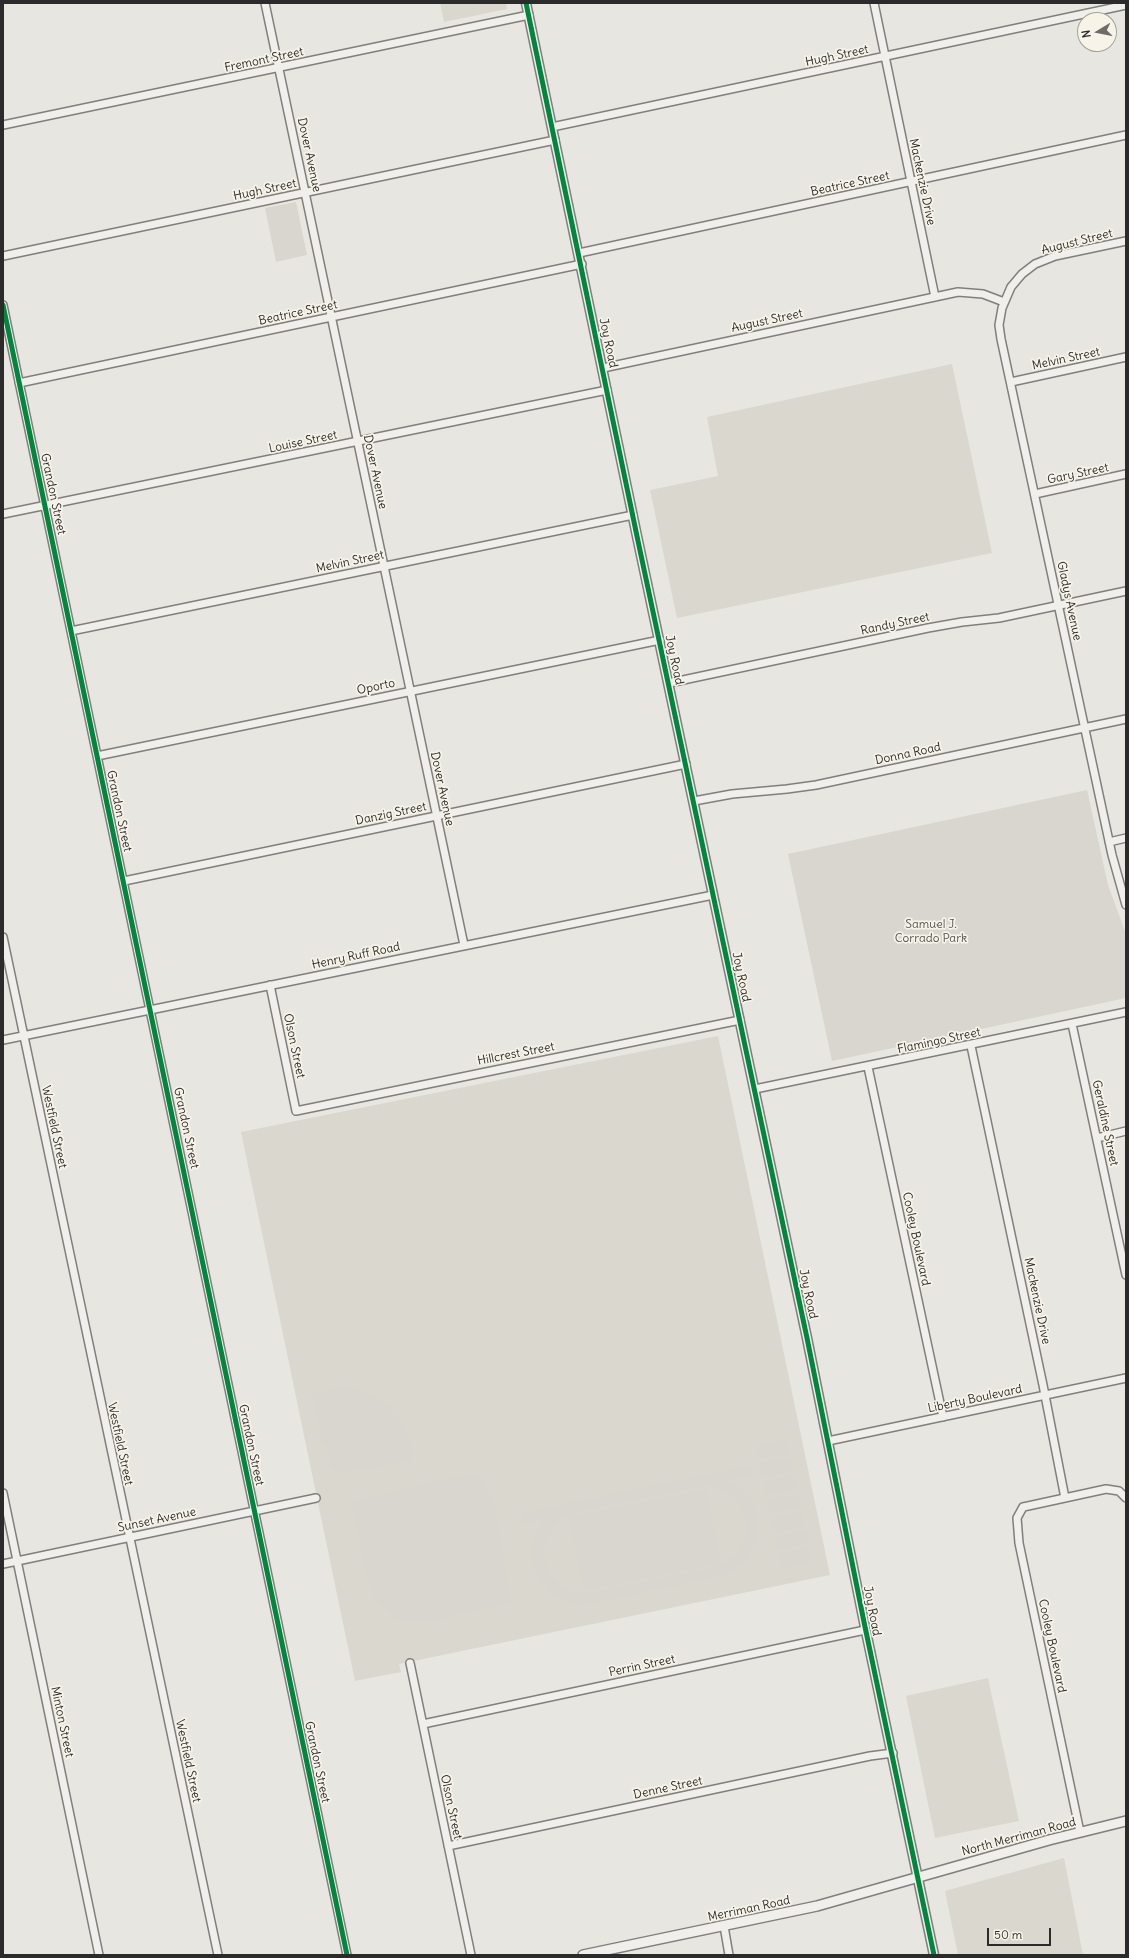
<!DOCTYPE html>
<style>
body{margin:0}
#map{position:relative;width:1129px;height:1958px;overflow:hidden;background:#e8e6e0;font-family:Delius,sans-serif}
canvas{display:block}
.frame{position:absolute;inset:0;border:4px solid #2b2b2b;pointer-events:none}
.north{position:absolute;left:1077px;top:12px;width:40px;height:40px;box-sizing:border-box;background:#f7f3e8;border:1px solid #a5a39c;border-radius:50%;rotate:260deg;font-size:11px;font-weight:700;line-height:16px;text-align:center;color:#2b2b2b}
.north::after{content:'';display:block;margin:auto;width:14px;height:18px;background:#6d6c6a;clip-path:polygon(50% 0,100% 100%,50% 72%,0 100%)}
.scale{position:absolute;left:987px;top:1928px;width:64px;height:18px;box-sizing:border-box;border:2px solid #2b2b2b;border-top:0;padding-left:5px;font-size:12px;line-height:14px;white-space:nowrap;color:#2b2b2b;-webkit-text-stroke:3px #f7f3e8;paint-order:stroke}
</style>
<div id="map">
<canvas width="1129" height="1958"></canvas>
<div class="frame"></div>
<div class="north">N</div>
<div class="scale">50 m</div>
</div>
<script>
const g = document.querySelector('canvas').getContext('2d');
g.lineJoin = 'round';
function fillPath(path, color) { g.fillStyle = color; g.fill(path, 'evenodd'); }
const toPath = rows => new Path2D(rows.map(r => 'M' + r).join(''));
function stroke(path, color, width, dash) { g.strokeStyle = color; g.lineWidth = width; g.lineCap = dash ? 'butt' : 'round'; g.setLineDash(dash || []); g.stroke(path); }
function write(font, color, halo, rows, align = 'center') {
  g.font = font + ' Delius,sans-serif'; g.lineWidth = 3.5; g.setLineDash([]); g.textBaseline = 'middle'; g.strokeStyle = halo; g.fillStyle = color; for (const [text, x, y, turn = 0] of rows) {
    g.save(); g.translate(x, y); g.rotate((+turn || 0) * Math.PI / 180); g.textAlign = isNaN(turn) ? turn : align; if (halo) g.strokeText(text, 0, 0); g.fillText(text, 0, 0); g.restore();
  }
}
const built = toPath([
 [440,3,506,3,507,9,444,22],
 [952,364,992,553,677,618,650,490,718,476,707,417],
 [718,1036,830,1575,399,1664,401,1672,355,1681,241,1132],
 [988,1678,1019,1821,935,1838,906,1696],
 [1064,1858,1083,1955,958,1955,945,1891]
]);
const green = toPath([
 [296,202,307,255,276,262,265,208],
 [1087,790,1108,885,1126,934,1126,998,832,1061,788,854],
 [341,1388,353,1389,369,1394,390,1408,407,1432,411,1447,412,1460,360,1471,359,1468,338,1472,331,1467,327,1445,323,1446,313,1393],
 [786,1439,789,1453,759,1459,756,1445],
 [790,1457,793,1471,763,1477,760,1463],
 [749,1466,751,1476,728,1481,740,1488,752,1503,757,1519,757,1537,752,1550,747,1558,731,1572,720,1576,590,1603,580,1604,565,1601,557,1597,549,1591,539,1578,534,1567,532,1549,536,1532,545,1519,523,1523,521,1513],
 [704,1486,711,1486,726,1491,739,1503,745,1514,747,1529,744,1544,734,1557,726,1563,715,1567,588,1593,577,1593,565,1588,556,1581,548,1571,544,1559,545,1544,552,1528,563,1517,576,1512],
 [477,1474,484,1480,487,1494,493,1499,511,1603,429,1621,412,1622,398,1619,375,1598,368,1583,352,1502,453,1477,459,1478],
 [794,1475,797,1489,767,1495,764,1482],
 [706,1489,721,1563,584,1591,569,1517],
 [797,1494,800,1507,771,1514,768,1500],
 [801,1512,804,1526,774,1532,771,1518],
 [805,1530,808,1544,778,1550,775,1536],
 [808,1548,811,1562,782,1568,779,1555]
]);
const minor = toPath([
 [265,3,464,945],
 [874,3,935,297],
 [3,125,529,15],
 [552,127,1126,5],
 [1126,241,1055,256,1035,264,1022,274,1011,287,1002,308,999,325,1001,339,1112,855,1126,905],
 [579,253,1126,135],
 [3,256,555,140],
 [3,305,347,1955],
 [603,368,958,292,983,294,1004,302],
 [1011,382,1126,357],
 [19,383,582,264],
 [1035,494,1126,474],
 [3,514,607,390],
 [71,631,633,515],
 [669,683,928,628,962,622,999,618,1126,591],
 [97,756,660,640],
 [694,801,732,794,787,789,816,785,1126,719],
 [1109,842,1126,838],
 [124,881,686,764],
 [3,937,218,1955],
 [270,985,296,1111,740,1020],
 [1072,1024,1126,1275],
 [3,1040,713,895],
 [971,1046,1043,1385,1065,1498],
 [868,1067,943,1417],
 [755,1089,1126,1012],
 [1097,1138,1126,1131],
 [828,1441,1126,1378],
 [3,1493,99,1955],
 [3,1564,316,1498],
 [410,1663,471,1955],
 [423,1724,865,1630],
 [1080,1832,1019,1543,1017,1518,1023,1507,1028,1506,1106,1489,1119,1491,1126,1498],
 [448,1846,870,1756,893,1753],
 [724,1926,729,1955]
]);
const tertiary = toPath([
 [526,3,638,541,807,1338,864,1622,934,1955]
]);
const secondary = toPath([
 [583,1955,817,1906,1049,1840,1126,1821]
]);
const cycleway = toPath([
 [526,3,638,541,807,1338,864,1622,934,1955],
 [3,305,347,1955]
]);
const streetNames = [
 ["Hugh Street",837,56,-12],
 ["Fremont Street",264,60,-12],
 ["Dover Avenue",309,155,78],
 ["Mackenzie Drive",922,182,78],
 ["Beatrice Street",850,184,-12],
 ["Hugh Street",265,190,-12],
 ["August Street",1077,242,-14],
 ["Beatrice Street",298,313,-12],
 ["August Street",767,321,-12],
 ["Joy Road",608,343,78],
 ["Melvin Street",1066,359,-12],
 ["Louise Street",303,442,-12],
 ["Dover Avenue",375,472,78],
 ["Gary Street",1078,474,-12],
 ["Grandon Street",53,494,78],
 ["Melvin Street",350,562,-12],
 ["Gladys Avenue",1069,601,78],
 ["Randy Street",895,624,-12],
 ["Joy Road",674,660,78],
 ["Oporto",376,687,-12],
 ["Donna Road",908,754,-12],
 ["Dover Avenue",442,789,78],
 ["Grandon Street",119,811,78],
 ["Danzig Street",391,814,-12],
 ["Henry Ruff Road",356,956,-12],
 ["Joy Road",741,977,78],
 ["Flamingo Street",939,1041,-12],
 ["Olson Street",294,1046,78],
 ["Hillcrest Street",516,1054,-11],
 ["Geraldine Street",1105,1123,78],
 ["Westfield Street",54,1127,78],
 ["Grandon Street",186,1128,78],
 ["Cooley Boulevard",916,1239,78],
 ["Joy Road",808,1294,78],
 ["Mackenzie Drive",1037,1301,78],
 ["Liberty Boulevard",975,1399,-12],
 ["Westfield Street",120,1444,78],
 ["Grandon Street",251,1445,78],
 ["Sunset Avenue",157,1520,-12],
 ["Joy Road",872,1611,79],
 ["Cooley Boulevard",1052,1646,78],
 ["Perrin Street",642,1666,-12],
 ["Minton Street",62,1722,78],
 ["Westfield Street",188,1761,78],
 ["Grandon Street",317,1762,78],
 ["Denne Street",668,1788,-12],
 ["Olson Street",451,1807,78],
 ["North Merriman Road",1019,1837,-15],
 ["Merriman Road",749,1909,-12]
];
const parkNames = [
 ["Samuel J.",931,925],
 ["Corrado Park",931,939]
];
fillPath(built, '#dad7cf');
fillPath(green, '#d8d6ce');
stroke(minor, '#807f7c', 10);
stroke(tertiary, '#807f7c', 11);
stroke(secondary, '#807f7c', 12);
stroke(minor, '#f0efeb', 7);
stroke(tertiary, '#f0efeb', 8);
stroke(secondary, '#f0efeb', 9);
stroke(cycleway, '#00873e', 5);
write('12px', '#2b2b2b', '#f7f3e8', streetNames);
write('12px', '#535250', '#f7f3e8', parkNames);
</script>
